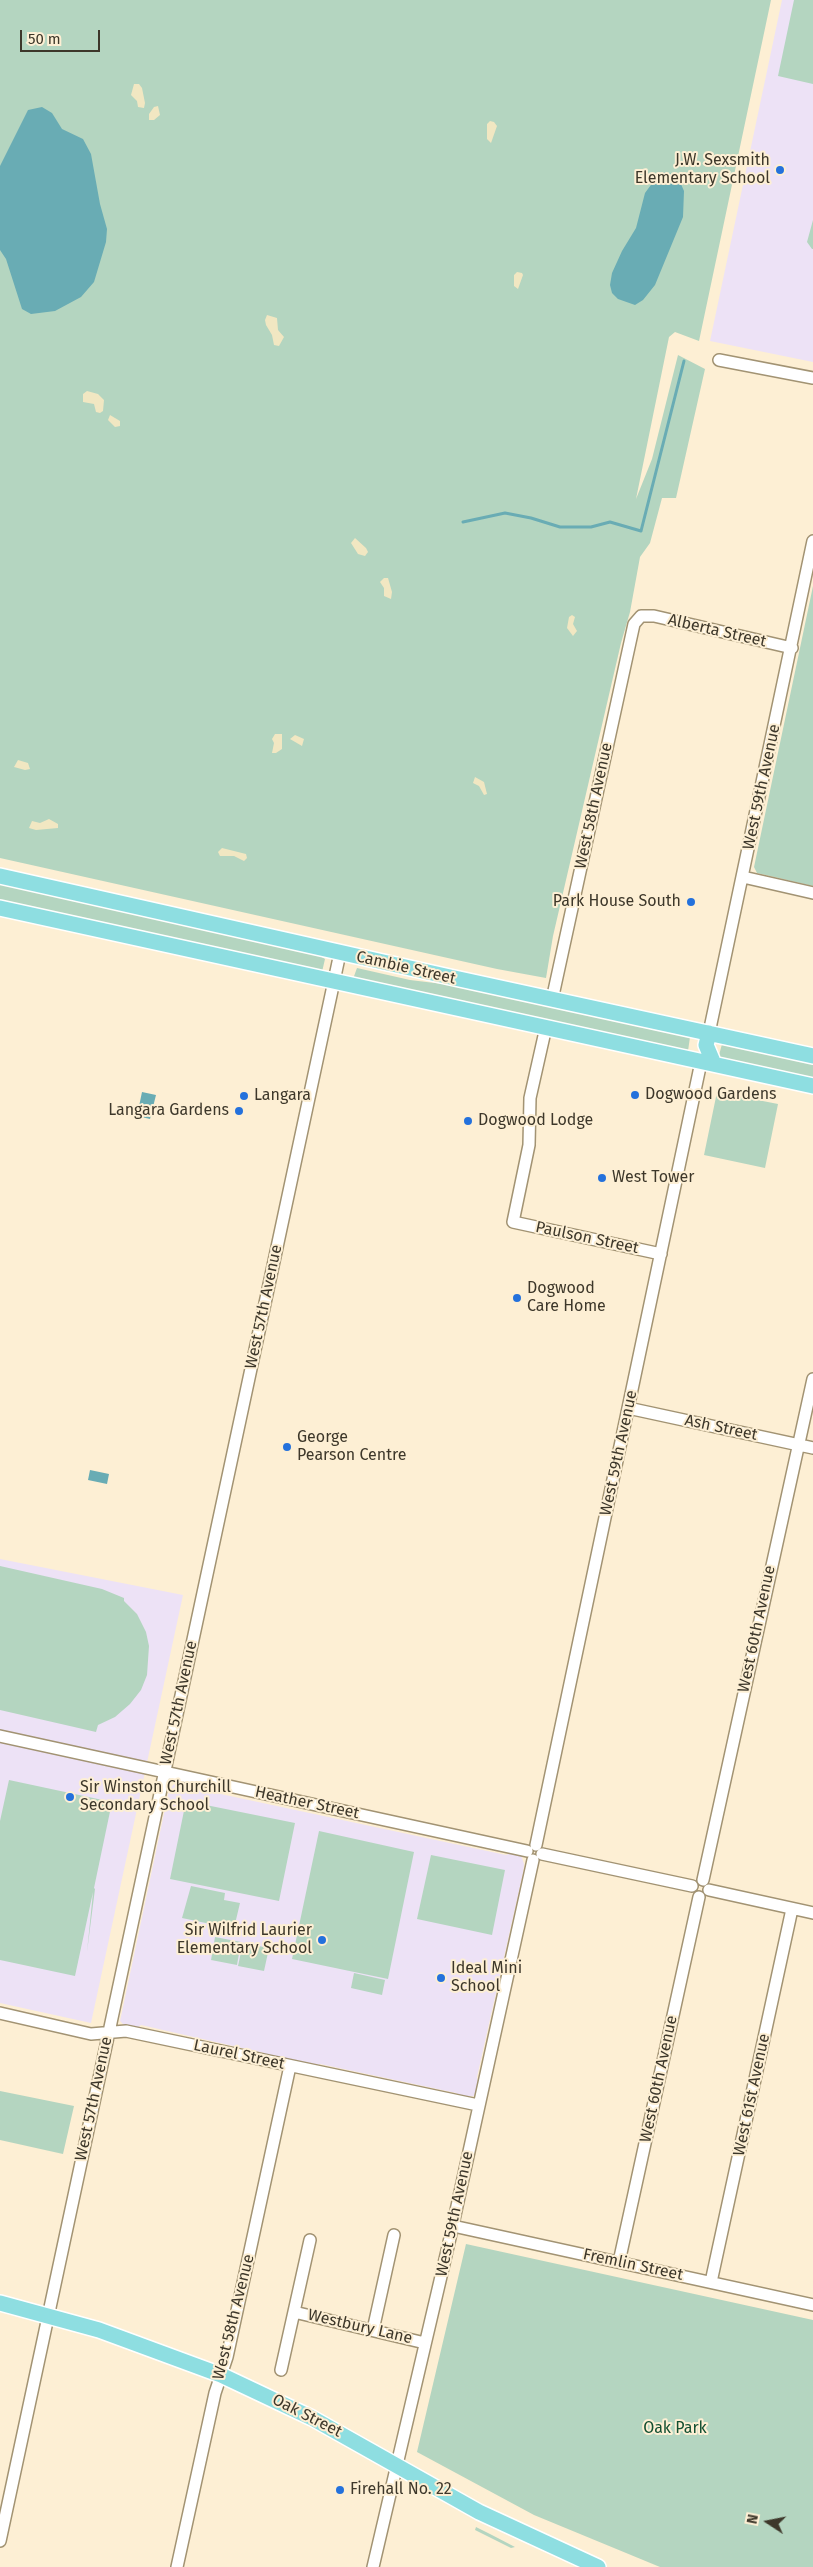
<!DOCTYPE html>
<style>
body{margin:0}
#map{position:relative;width:813px;height:2567px;overflow:hidden;background:#fdefd4;font-family:"Fira Sans",sans-serif}
canvas{display:block}
.north{position:absolute;left:743px;top:2497px;width:50px;height:50px;-webkit-text-stroke:4px #fdefd4;paint-order:stroke;rotate:281deg;font-size:14px;font-weight:700;line-height:20px;text-align:center;color:#3d372a}
.north::after{content:'';display:block;margin:auto;width:18px;height:22px;background:#3d372a;clip-path:polygon(50% 0,100% 100%,50% 72%,0 100%)}
.scale{position:absolute;left:20px;top:30px;width:80px;height:22px;box-sizing:border-box;border:2px solid #3d372a;border-top:0;padding-left:6px;font-size:15px;line-height:18px;white-space:nowrap;color:#3d372a;-webkit-text-stroke:4px #fdefd4;paint-order:stroke}
</style>
<div id="map">
<canvas width="813" height="2567"></canvas>
<div class="north">N</div>
<div class="scale">50 m</div>
</div>
<script>
const g = document.querySelector('canvas').getContext('2d');
g.lineJoin = 'round';
function fillPath(path, color) { g.fillStyle = color; g.fill(path, 'evenodd'); }
const toPath = rows => new Path2D(rows.map(r => 'M' + r).join(''));
function stroke(path, color, width, dash) { g.strokeStyle = color; g.lineWidth = width; g.lineCap = dash ? 'butt' : 'round'; g.setLineDash(dash || []); g.stroke(path); }
function write(font, color, halo, rows, align = 'center') {
  g.font = font + ' "Fira Sans",sans-serif'; g.lineWidth = 4; g.setLineDash([]); g.textBaseline = 'middle'; g.strokeStyle = halo; g.fillStyle = color; for (const [text, x, y, turn = 0] of rows) {
    g.save(); g.translate(x, y); g.rotate((+turn || 0) * Math.PI / 180); g.textAlign = isNaN(turn) ? turn : align; if (halo) g.strokeText(text, 0, 0); g.fillText(text, 0, 0); g.restore();
  }
}
const education = toPath([
 [782,0,813,0,813,362,710,341],
 [0,1559,183,1595,91,2023,0,2003],
 [174,1784,506,1855,511,1853,521,1855,524,1864,523,1873,477,2077,478,2082,474,2096,461,2097,456,2093,320,2064,316,2067,268,2057,264,2053,141,2025,137,2028,124,2025,120,2021,169,1790]
]);
const green = toPath([
 [0,0,771,0,699,341,675,332,669,337,636,499,652,459,678,355,705,369,676,498,662,498,650,543,640,557,630,612,621,643,553,936,546,978,497,969,0,858],
 [794,0,813,0,813,84,778,76],
 [813,220,813,249,812,249,807,242],
 [813,586,813,886,757,873,754,867],
 [0,884,317,954,325,959,322,972,0,901],
 [357,968,410,980,459,986,690,1037,688,1051,353,979],
 [722,1044,813,1064,813,1081,718,1059],
 [717,1092,778,1104,765,1168,704,1155],
 [0,1566,102,1589,124,1598,124,1601,137,1614,146,1632,149,1646,147,1675,141,1690,130,1704,115,1717,98,1725,96,1732,0,1710],
 [9,1780,112,1802,94,1888,95,1889,87,1952,93,1892,75,1976,0,1960,0,1821],
 [186,1801,295,1823,279,1901,170,1879],
 [319,1831,414,1852,388,1979,292,1959],
 [431,1855,505,1870,492,1935,417,1919],
 [191,1886,225,1893,224,1900,240,1903,235,1924,221,1921,220,1926,182,1918],
 [215,1937,241,1942,237,1965,211,1960],
 [243,1943,269,1948,264,1971,238,1966],
 [354,1973,385,1980,382,1995,351,1988],
 [0,2091,74,2106,63,2154,0,2140],
 [466,2244,813,2320,813,2567,660,2567,534,2515,417,2452],
 [476,2527,490,2534,515,2547,511,2548,475,2530]
]);
const sand = toPath([
 [134,84,139,84,142,88,145,103,144,108,138,107,137,101,131,95],
 [158,106,160,115,154,120,149,120,149,114,154,107],
 [490,121,494,122,497,126,491,143,487,139,487,124],
 [517,272,522,273,523,275,518,289,514,286,514,275],
 [267,315,277,318,278,330,284,337,279,346,274,345,272,335,266,325,265,320],
 [87,391,98,394,104,400,103,411,100,413,96,412,94,404,83,402,83,394],
 [110,415,120,421,120,426,115,427,108,420],
 [355,538,366,548,368,552,365,556,358,554,351,543],
 [384,578,388,578,392,592,391,599,384,596,384,588,380,582],
 [572,615,575,617,573,624,577,631,573,636,567,628,569,617],
 [275,734,282,734,282,749,276,753,272,753,274,743,272,739],
 [295,735,304,739,302,746,290,739],
 [18,760,28,763,30,769,25,770,14,767],
 [475,777,484,782,487,794,484,795,479,786,473,783],
 [49,819,58,824,58,828,36,830,29,828,32,821,40,823],
 [222,848,246,854,247,858,244,861,234,856,220,856,218,852]
]);
const water = toPath([
 [42,107,52,113,62,129,83,139,91,154,100,204,107,229,106,242,94,282,81,297,55,311,31,314,22,309,6,259,0,250,0,166,28,110],
 [664,172,677,175,684,191,683,217,655,285,643,300,635,305,618,299,612,293,610,285,612,273,622,251,636,228,645,193,656,178],
 [142,1092,156,1095,150,1119,137,1116],
 [90,1470,109,1474,107,1484,88,1480]
]);
const stream = toPath([
 [463,522,505,513,531,518,560,527,591,527,610,522,641,531,684,361]
]);
const minor = toPath([
 [719,360,813,378],
 [743,877,813,893],
 [552,1000,634,624,641,616,654,616,792,648],
 [546,1027,530,1098,529,1145,513,1222,661,1254],
 [709,1033,813,541],
 [628,1408,813,1448],
 [0,1736,527,1851],
 [536,1845,701,1062],
 [542,1854,692,1886],
 [703,1880,813,1379],
 [709,1890,813,1913],
 [0,2013,91,2034,126,2031,478,2105],
 [453,2226,813,2305],
 [619,2262,699,1897],
 [711,2282,792,1909],
 [294,2312,425,2343],
 [373,2330,394,2235],
 [281,2370,310,2240],
 [0,2541,340,953],
 [177,2567,215,2393,227,2357,290,2066],
 [373,2567,450,2238,533,1860]
]);
const major = toPath([
 [0,876,450,977,813,1056],
 [0,908,813,1086],
 [709,1033,706,1045,714,1064],
 [0,2303,99,2330,221,2375,312,2418,479,2512,598,2567]
]);
const markers = [
 [780,170,5,"#2471dc"],
 [691,902,5,"#2471dc"],
 [635,1095,5,"#2471dc"],
 [244,1096,5,"#2471dc"],
 [239,1111,5,"#2471dc"],
 [468,1121,5,"#2471dc"],
 [602,1178,5,"#2471dc"],
 [517,1298,5,"#2471dc"],
 [287,1447,5,"#2471dc"],
 [70,1797,5,"#2471dc"],
 [322,1940,5,"#2471dc"],
 [441,1978,5,"#2471dc"],
 [340,2490,5,"#2471dc"]
];
const poiNames = [
 ["J.W. Sexsmith",770,161,"right"],
 ["Elementary School",770,179,"right"],
 ["Park House South",681,902,"right"],
 ["Dogwood Gardens",645,1095],
 ["Langara",254,1096],
 ["Langara Gardens",229,1111,"right"],
 ["Dogwood Lodge",478,1121],
 ["West Tower",612,1178],
 ["Dogwood",527,1289],
 ["Care Home",527,1307],
 ["George",297,1438],
 ["Pearson Centre",297,1456],
 ["Sir Winston Churchill",80,1788],
 ["Secondary School",80,1806],
 ["Sir Wilfrid Laurier",312,1931,"right"],
 ["Elementary School",312,1949,"right"],
 ["Ideal Mini",451,1969],
 ["School",451,1987],
 ["Firehall No. 22",350,2490]
];
const streetNames = [
 ["Alberta Street",717,631,13],
 ["West 59th Avenue",762,787,-78],
 ["West 58th Avenue",594,806,-78],
 ["Cambie Street",406,968,13],
 ["Paulson Street",587,1238,12],
 ["West 57th Avenue",264,1307,-78],
 ["Ash Street",721,1428,12],
 ["West 59th Avenue",619,1453,-78],
 ["West 60th Avenue",757,1629,-78],
 ["West 57th Avenue",179,1703,-78],
 ["Heather Street",307,1803,12],
 ["Laurel Street",239,2055,12],
 ["West 60th Avenue",659,2079,-78],
 ["West 61st Avenue",752,2095,-78],
 ["West 57th Avenue",94,2099,-78],
 ["West 59th Avenue",455,2214,-78],
 ["Fremlin Street",633,2265,12],
 ["West 58th Avenue",234,2317,-76],
 ["Westbury Lane",360,2327,13],
 ["Oak Street",307,2416,27]
];
const parkNames = [
 ["Oak Park",675,2429]
];
fillPath(education, '#ede2f6');
fillPath(green, '#b4d5c0');
fillPath(sand, '#f1e7c2');
fillPath(water, '#69acb4');
stroke(stream, '#69acb4', 3);
stroke(minor, '#a29373', 14);
stroke(major, '#fff', 18);
stroke(minor, '#fff', 11);
stroke(major, '#8edee1', 15);
for (const [x, y, r, color] of markers) { const dot = new Path2D(); dot.arc(x, y, r, 0, 2 * Math.PI); g.fillStyle = color; g.fill(dot); stroke(dot, '#fdefd4', 2); }
write('16px', '#3d372a', '#fdefd4', poiNames, 'left');
write('16px', '#3d372a', '#fdefd4', streetNames);
write('16px', '#134f31', '#fdefd4', parkNames);
</script>
